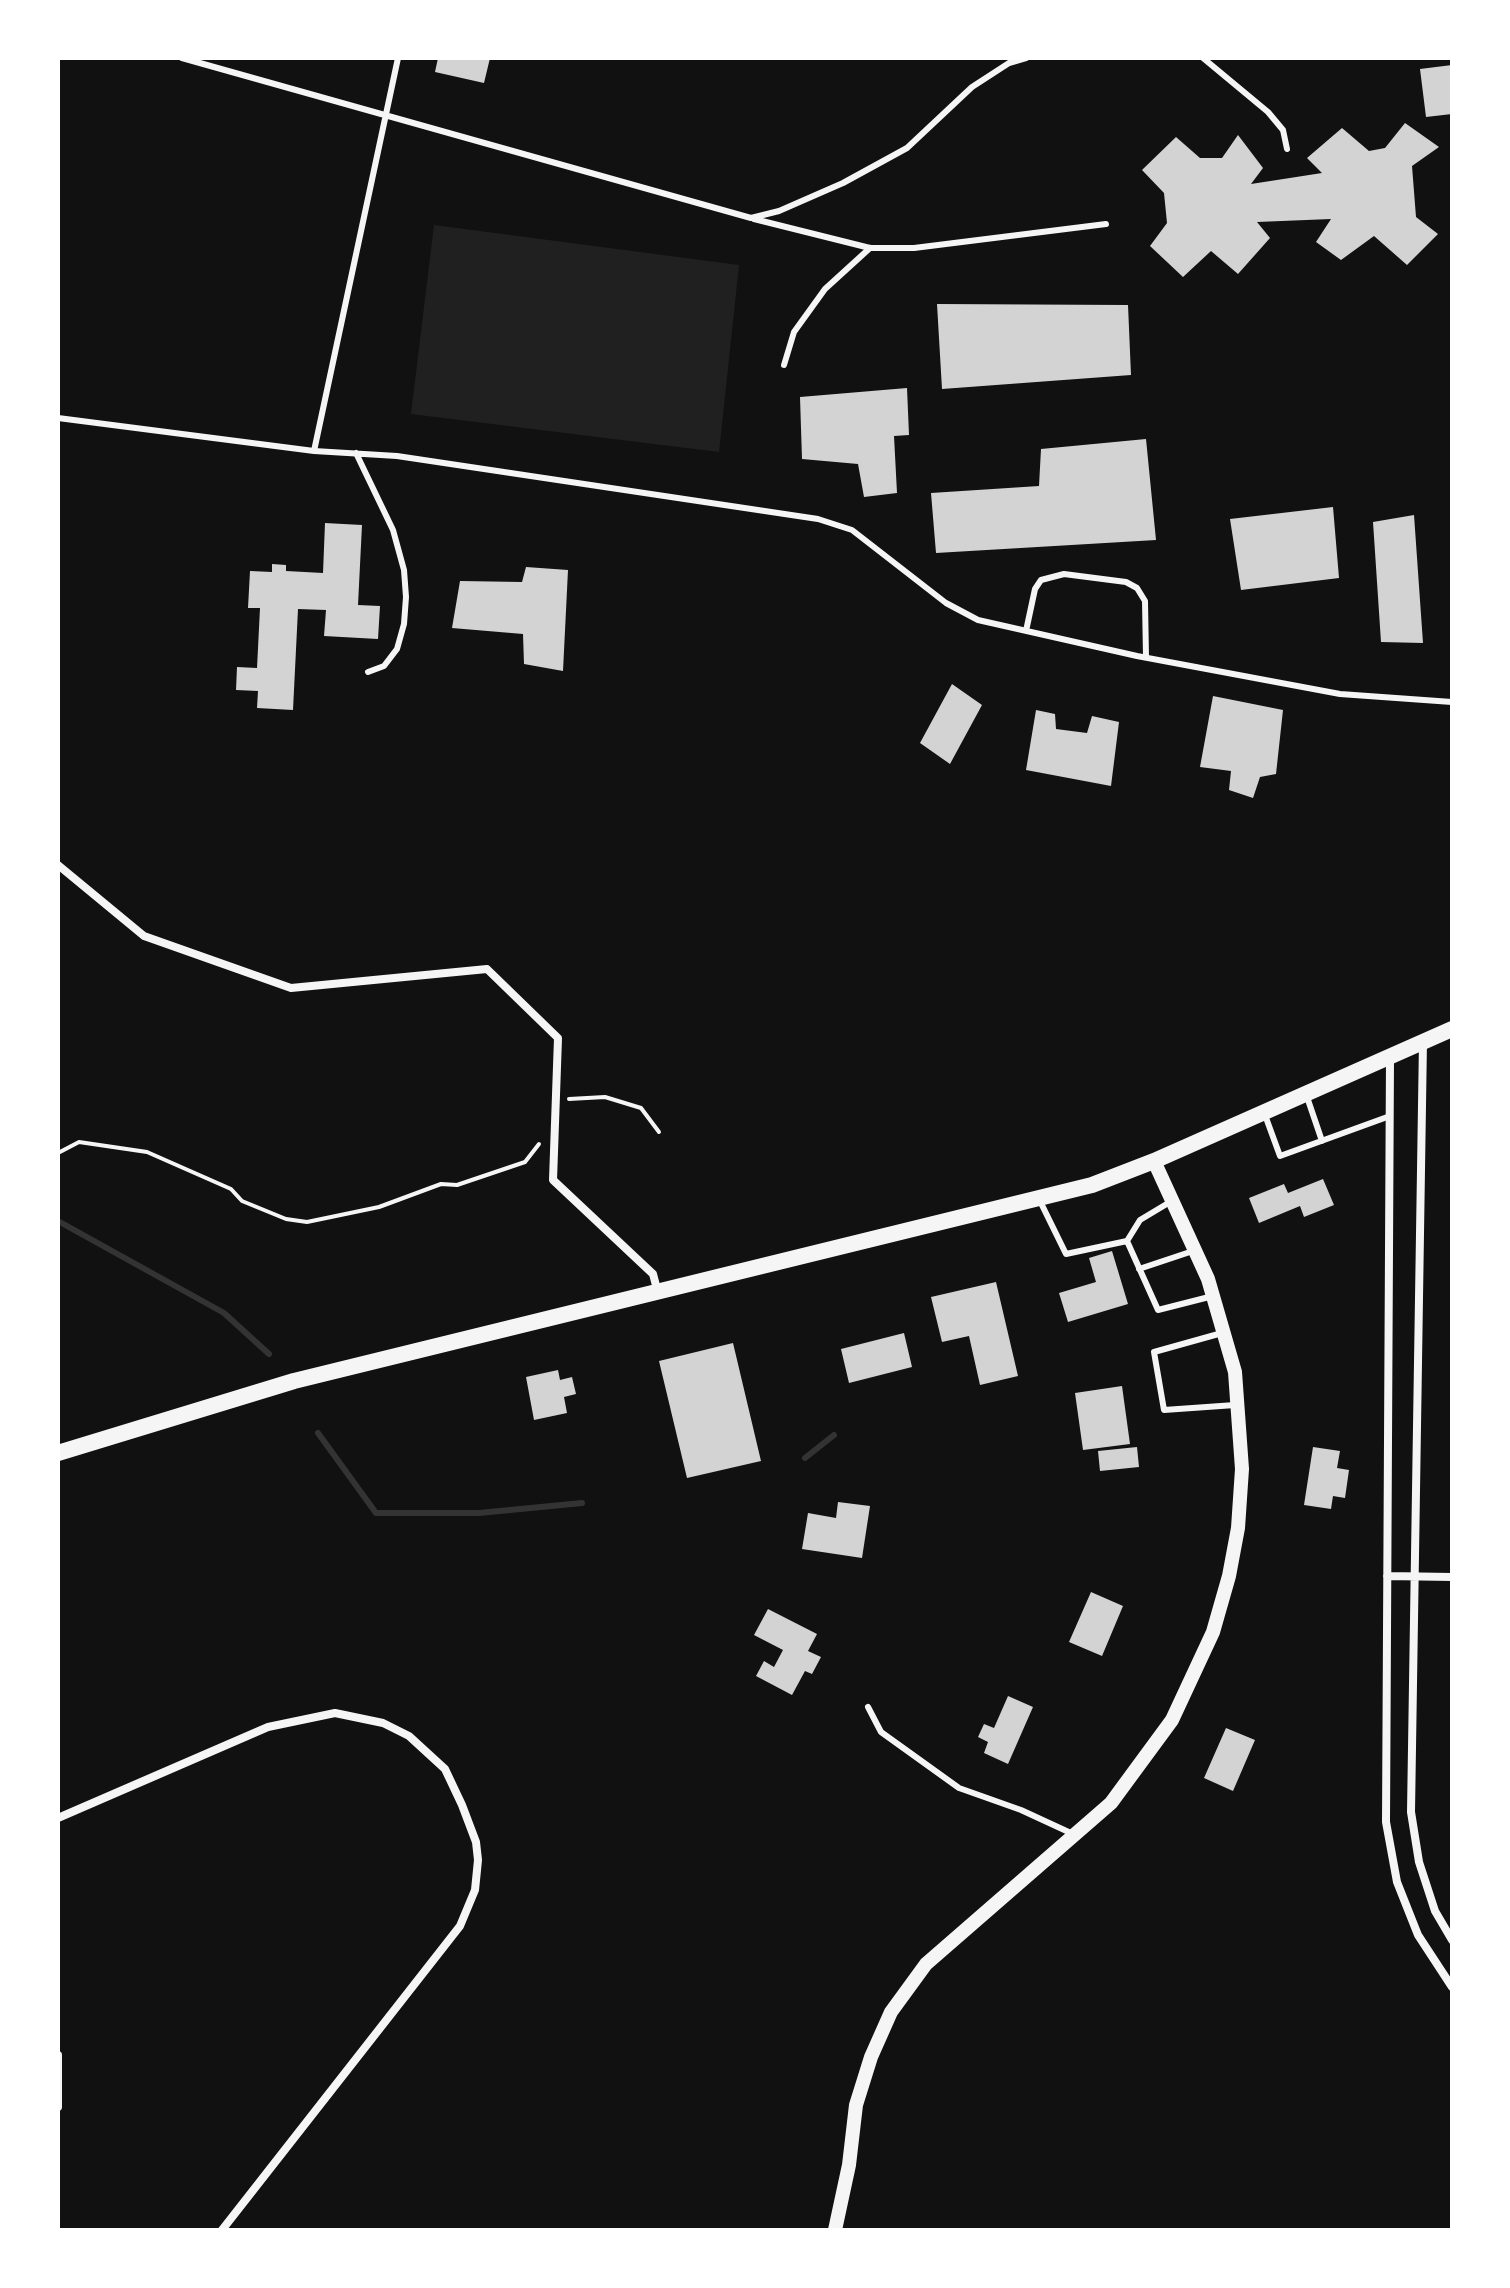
<!DOCTYPE html>
<style>
body{margin:0}
#map{position:relative;width:1510px;height:2288px;overflow:hidden;background:#111;font-family:"Noto Serif",serif}
canvas{display:block}
.frame{position:absolute;inset:0;border:60px solid #fff;pointer-events:none}
</style>
<div id="map">
<canvas width="1510" height="2288"></canvas>
<div class="frame"></div>
</div>
<script>
const g = document.querySelector('canvas').getContext('2d');
g.lineJoin = 'round';
function fillPath(path, color) { g.fillStyle = color; g.fill(path, 'evenodd'); }
const toPath = rows => new Path2D(rows.map(r => 'M' + r).join(''));
function stroke(path, color, width, dash) { g.strokeStyle = color; g.lineWidth = width; g.lineCap = dash ? 'butt' : 'round'; g.setLineDash(dash || []); g.stroke(path); }
const green = toPath([
 [434,225,739,265,719,452,411,414]
]);
const stream = toPath([
 [58,1221,224,1313,269,1354],
 [318,1433,376,1513,479,1513,582,1503],
 [805,1458,834,1435]
]);
const building = toPath([
 [438,58,490,58,484,83,435,72],
 [1452,65,1452,114,1426,117,1420,69],
 [1405,123,1439,147,1412,166,1416,217,1438,234,1407,265,1374,236,1341,260,1316,242,1331,219,1257,222,1270,238,1238,274,1211,251,1183,277,1150,246,1167,223,1164,193,1142,170,1176,137,1200,158,1222,158,1238,135,1263,168,1251,184,1322,173,1307,158,1342,128,1369,151,1385,148],
 [937,304,1128,305,1131,375,942,389],
 [907,388,909,435,894,436,897,493,864,497,858,464,802,459,800,397],
 [1146,439,1156,540,936,553,931,493,1039,486,1041,449],
 [1333,507,1339,578,1241,590,1230,519],
 [1414,515,1423,643,1381,642,1373,522],
 [325,523,362,525,358,605,380,606,378,639,324,636,326,610,298,609,293,710,257,708,258,691,236,690,237,667,257,668,260,608,248,608,250,571,272,572,272,564,286,565,286,571,323,573],
 [526,567,568,570,563,671,524,664,523,634,452,628,460,581,522,582],
 [952,684,982,705,950,764,920,743],
 [1213,696,1283,710,1276,774,1260,777,1253,798,1229,790,1231,771,1200,767],
 [1036,710,1055,714,1056,729,1087,733,1092,716,1119,722,1111,786,1026,770],
 [1323,1179,1334,1205,1304,1217,1300,1206,1259,1223,1249,1198,1284,1184,1288,1193],
 [1112,1251,1128,1304,1068,1322,1059,1293,1096,1282,1089,1258],
 [996,1282,1018,1376,980,1385,969,1336,942,1342,931,1297],
 [904,1333,912,1367,849,1383,841,1349],
 [733,1343,761,1461,687,1478,659,1361],
 [558,1370,560,1380,572,1377,576,1394,564,1397,567,1413,534,1420,526,1377],
 [1122,1386,1130,1444,1083,1450,1075,1393],
 [1137,1447,1139,1467,1100,1471,1098,1451],
 [1313,1447,1340,1451,1337,1468,1349,1470,1345,1498,1333,1496,1331,1509,1304,1505],
 [838,1502,870,1506,862,1558,802,1549,808,1513,836,1518],
 [1091,1592,1123,1606,1102,1656,1069,1642],
 [768,1609,817,1634,808,1651,821,1657,812,1674,805,1671,792,1695,756,1676,764,1661,774,1667,783,1650,754,1635],
 [1008,1696,1033,1707,1008,1764,984,1753,988,1742,978,1737,984,1724,994,1728],
 [1226,1728,1255,1740,1233,1791,1204,1778]
]);
const path = toPath([
 [569,1099,605,1097,641,1108,659,1132],
 [58,1153,79,1142,147,1152,231,1189,242,1201,286,1219,307,1222,379,1207,441,1184,457,1185,525,1162,539,1144]
]);
const service = toPath([
 [182,58,751,218,779,211,843,183,907,148,972,87,1009,63,1026,58],
 [1203,58,1268,112,1283,130,1287,149],
 [754,219,870,248,914,248,1106,224],
 [784,365,794,332,825,289,870,248],
 [58,418,314,451,397,456,818,519,852,530,946,603,978,620,1137,656,1340,694,1452,702],
 [314,451,398,58],
 [356,453,393,530,404,570,406,597,404,624,397,649,384,666,368,672],
 [1026,631,1035,589,1041,580,1064,574,1126,582,1137,588,1145,601,1146,657],
 [1306,1094,1322,1141],
 [1265,1115,1280,1156,1390,1116],
 [1039,1199,1066,1254,1127,1241,1158,1310,1213,1296],
 [1127,1241,1140,1220,1170,1202],
 [1139,1269,1193,1251],
 [1222,1333,1154,1352,1164,1410,1235,1405],
 [868,1707,881,1732,959,1788,1021,1810,1073,1834]
]);
const minor = toPath([
 [58,865,144,936,291,988,487,969,558,1038,553,1180,653,1274,658,1293],
 [1423,1041,1411,1812,1419,1862,1435,1911,1452,1940],
 [1390,1058,1386,1822,1397,1882,1418,1935,1452,1987],
 [1387,1576,1452,1577],
 [58,1818,268,1727,335,1713,383,1723,409,1736,445,1769,462,1805,476,1842,478,1860,475,1890,460,1926,222,2230],
 [58,2055,58,2107]
]);
const tertiary = toPath([
 [835,2230,849,2165,856,2105,871,2057,891,2012,926,1964,1111,1803,1172,1720,1213,1632,1229,1576,1238,1528,1242,1469,1235,1372,1208,1279,1154,1161]
]);
const secondary = toPath([
 [58,1453,294,1381,1092,1185,1154,1161,1452,1029]
]);
fillPath(green, '#202020');
stroke(stream, '#333', 6);
fillPath(building, '#d3d3d3');
stroke(path, '#f5f5f5', 4);
stroke(service, '#f5f5f5', 6);
stroke(minor, '#f5f5f5', 8);
stroke(tertiary, '#f5f5f5', 14);
stroke(secondary, '#f5f5f5', 16);
</script>
